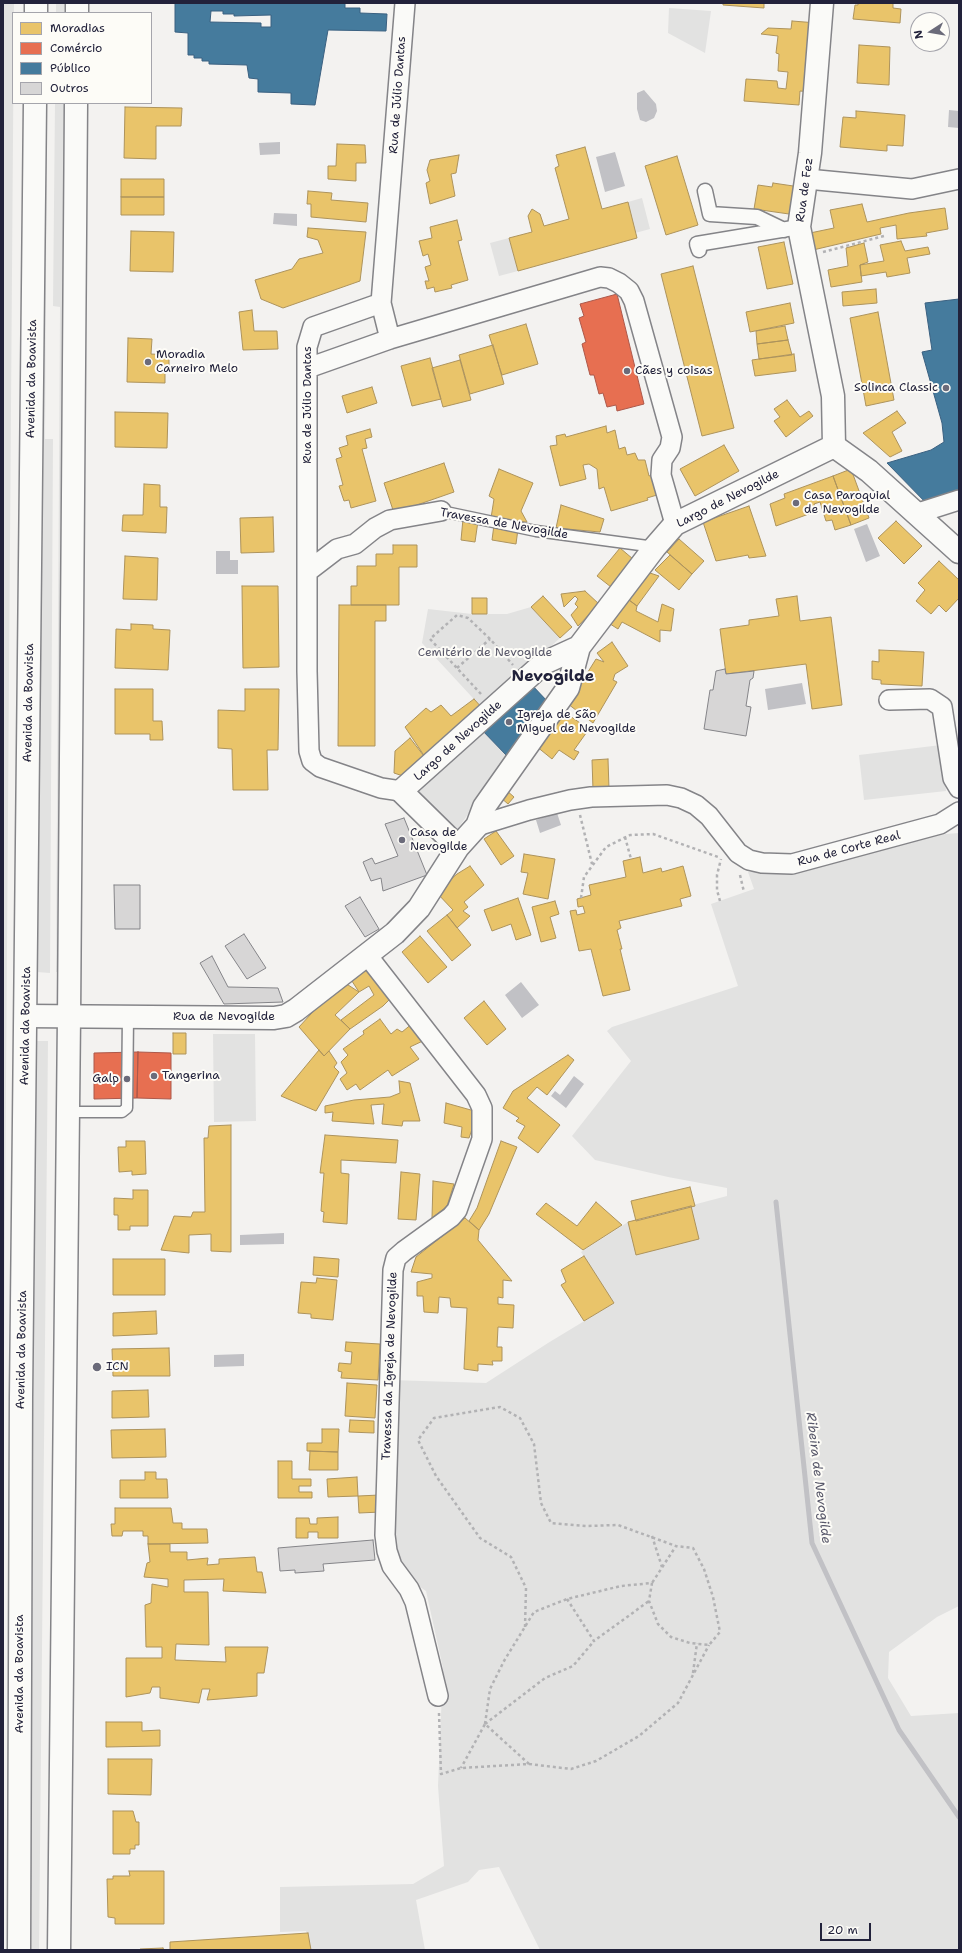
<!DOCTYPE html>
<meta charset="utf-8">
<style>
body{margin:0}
#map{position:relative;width:962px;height:1953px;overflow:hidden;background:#f3f2f0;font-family:"Shantell Sans",sans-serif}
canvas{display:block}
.frame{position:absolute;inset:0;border:4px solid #22223b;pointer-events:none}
.legend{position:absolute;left:12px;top:12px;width:140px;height:92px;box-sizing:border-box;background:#fdfcf7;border:1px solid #a5a5ac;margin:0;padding:5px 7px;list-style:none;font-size:12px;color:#22223b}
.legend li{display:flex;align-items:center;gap:8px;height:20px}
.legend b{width:20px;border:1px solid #a5a5ac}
.north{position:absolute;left:910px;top:12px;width:40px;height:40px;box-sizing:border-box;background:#fdfcf7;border:1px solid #a5a5ac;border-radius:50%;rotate:258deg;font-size:11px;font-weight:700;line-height:16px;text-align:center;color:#22223b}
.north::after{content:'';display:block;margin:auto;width:14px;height:18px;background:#6b6b7a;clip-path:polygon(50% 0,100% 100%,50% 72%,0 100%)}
.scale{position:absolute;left:820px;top:1923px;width:51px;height:18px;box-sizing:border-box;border:2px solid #22223b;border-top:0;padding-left:5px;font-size:12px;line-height:14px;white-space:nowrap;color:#22223b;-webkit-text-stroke:3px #fdfcf7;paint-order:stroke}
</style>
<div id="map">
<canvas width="962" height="1953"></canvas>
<div class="frame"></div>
<ul class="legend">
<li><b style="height:11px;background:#e9c46a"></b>Moradias</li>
<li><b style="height:11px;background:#e76f51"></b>Comércio</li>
<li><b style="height:11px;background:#457b9d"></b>Público</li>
<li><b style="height:11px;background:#d7d6d6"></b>Outros</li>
</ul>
<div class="north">N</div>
<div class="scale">20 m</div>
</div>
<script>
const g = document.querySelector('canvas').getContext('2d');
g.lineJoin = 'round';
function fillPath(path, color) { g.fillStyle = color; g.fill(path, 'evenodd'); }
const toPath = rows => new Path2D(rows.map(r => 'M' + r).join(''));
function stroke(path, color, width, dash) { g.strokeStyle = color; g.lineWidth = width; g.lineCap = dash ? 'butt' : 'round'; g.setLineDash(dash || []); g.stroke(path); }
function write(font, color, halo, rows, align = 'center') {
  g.font = font + ' "Shantell Sans",sans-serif'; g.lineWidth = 4; g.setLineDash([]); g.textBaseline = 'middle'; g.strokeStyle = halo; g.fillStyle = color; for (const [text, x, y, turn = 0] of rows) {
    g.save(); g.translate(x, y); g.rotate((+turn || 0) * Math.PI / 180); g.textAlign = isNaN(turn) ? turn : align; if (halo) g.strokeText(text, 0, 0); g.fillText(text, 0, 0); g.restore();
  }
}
const green = toPath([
 [3,3,14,3,3,1484],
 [56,3,67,3,67,13,56,13],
 [669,8,711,11,705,53,668,33],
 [44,103,47,103,45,439,53,439,50,973,37,972],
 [55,103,66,103,59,972,56,972,60,307,53,306],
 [642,198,650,229,635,233,628,202],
 [509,238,518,271,499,276,490,243],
 [531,607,560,638,483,709,422,643,428,609,472,614,507,614],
 [480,728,508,757,452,837,408,793],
 [941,745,946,791,864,800,859,755],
 [959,833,959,1606,937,1617,889,1652,888,1678,911,1716,959,1713,959,1950,540,1950,499,1867,479,1870,468,1882,416,1900,425,1950,310,1950,306,1931,280,1932,280,1887,413,1884,444,1866,438,1786,443,1668,426,1591,413,1582,392,1555,390,1380,486,1383,548,1343,614,1303,581,1252,628,1222,727,1196,727,1188,668,1177,595,1160,572,1136,631,1061,607,1031,612,1027,738,986,711,904,754,889,748,872,797,872,932,835],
 [213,1034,255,1034,256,1121,214,1122],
 [36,1041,48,1041,39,1950,27,1950]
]);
const water = toPath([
 [644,90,656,104,657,111,654,118,646,122,640,120,637,109,637,93],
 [949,110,959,111,959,128,948,127],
 [280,142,280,154,260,155,259,143],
 [615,152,625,186,605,192,596,157],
 [274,213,297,214,297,226,273,224],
 [867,524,880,556,866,562,854,529],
 [216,551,230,551,230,560,238,560,238,574,216,574],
 [802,683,806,704,768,710,765,689],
 [557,813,561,825,540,833,536,820],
 [521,982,539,1005,522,1018,505,995],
 [574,1076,584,1084,566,1108,551,1096,555,1091,560,1095],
 [284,1233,284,1244,240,1245,240,1235],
 [244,1354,244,1366,214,1367,214,1355]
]);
const homes = toPath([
 [723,3,764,3,764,8,723,5,723,3],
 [858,3,893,3,893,8,901,9,900,23,853,19,855,5,858,5,858,3],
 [792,21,817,23,812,92,800,91,799,105,744,101,746,79,777,81,778,88,786,89,788,72,778,71,779,54,776,53,778,36,761,34,768,28,791,29,792,21],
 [859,45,890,47,889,85,857,83,859,45],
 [125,107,182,108,181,126,156,126,156,159,124,158,125,107],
 [856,111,905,115,903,146,887,145,887,151,840,147,843,117,856,118,856,111],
 [337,144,365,145,366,163,356,163,356,181,328,179,328,166,336,166,337,144],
 [585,147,602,209,628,202,637,238,518,271,509,238,532,232,528,216,532,209,540,214,544,226,569,219,555,168,559,166,556,155,585,147],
 [459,155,456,173,451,174,455,196,430,204,426,183,430,181,427,170,430,160,459,155],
 [677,156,698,225,666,235,645,166,677,156],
 [121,179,164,179,164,197,121,197,121,179],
 [773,183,800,187,796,215,754,209,758,185,772,187,773,183],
 [308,191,332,193,331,200,368,203,366,222,311,217,311,204,307,204,308,191],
 [121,197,164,197,164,215,121,215,121,197],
 [862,204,867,222,909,213,945,208,948,229,926,233,927,236,897,239,896,225,880,228,881,234,813,250,810,233,834,228,830,210,862,204],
 [457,220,462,240,458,241,468,280,451,285,452,288,435,292,434,287,427,289,425,281,429,281,425,267,431,265,428,254,423,256,419,241,432,238,430,227,457,220],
 [308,228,366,232,360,281,283,308,261,299,255,280,292,269,299,259,323,253,318,240,307,237,308,228],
 [131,231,174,232,173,272,130,271,131,231],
 [901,241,905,251,928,247,930,254,907,258,910,273,887,277,886,272,861,276,860,265,884,261,880,245,901,241],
 [784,242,793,284,767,289,758,247,784,242],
 [864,243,868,262,860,265,862,282,831,287,828,270,848,266,846,248,864,243],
 [693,266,734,428,702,436,661,274,693,266],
 [876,289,877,303,843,306,842,292,876,289],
 [790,303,794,323,750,332,746,312,790,303],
 [252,310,254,331,277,331,278,349,243,350,239,312,252,310],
 [878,312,894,400,866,406,850,318,878,312],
 [526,324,538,364,502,375,489,335,526,324],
 [785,326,788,340,757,344,756,331,785,326],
 [128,338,152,339,151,354,169,355,169,370,165,370,165,383,127,382,128,338],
 [788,340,792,355,759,359,757,344,788,340],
 [493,345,504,384,470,394,459,355,493,345],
 [794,354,796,371,755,376,752,360,794,354],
 [430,358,441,399,412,406,401,366,430,358],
 [460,360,471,400,443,407,432,368,460,360],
 [372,387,377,403,347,413,342,396,372,387],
 [787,400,800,417,809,411,813,416,786,437,774,421,780,417,774,409,787,400],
 [897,411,906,423,892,432,902,451,890,457,863,433,897,411],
 [115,412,168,413,167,448,115,447,115,412],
 [606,426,607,433,615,430,619,449,625,447,627,455,635,453,638,460,645,460,649,476,652,475,657,495,647,498,648,500,611,511,604,487,599,489,597,469,589,464,583,465,586,479,560,486,550,446,557,445,556,436,565,434,566,437,606,426],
 [370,429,372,437,365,439,367,448,362,449,376,501,351,508,349,500,344,501,339,486,343,485,336,459,342,457,339,448,348,445,346,436,370,429],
 [724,445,739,471,695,496,680,469,724,445],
 [444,463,454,492,394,513,384,483,444,463],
 [499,469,533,483,521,511,527,522,491,518,494,499,489,496,499,469],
 [851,469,869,518,851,525,833,476,851,469],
 [833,476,851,525,835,530,832,520,826,521,820,502,814,504,817,511,776,526,770,504,785,498,784,494,833,476],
 [144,484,160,485,160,507,167,507,166,533,122,531,123,515,143,515,144,484],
 [561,505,604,519,600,532,556,528,561,505],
 [749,506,766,556,749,558,748,555,716,561,703,522,749,506],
 [273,517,274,552,241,553,240,518,273,517],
 [463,519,478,521,475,542,461,540,463,519],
 [896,521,922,546,904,564,878,538,896,521],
 [494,525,518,529,516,544,492,540,494,525],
 [679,539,704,561,692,574,667,552,679,539],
 [393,545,417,545,417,567,399,567,399,605,351,605,351,586,357,586,357,566,376,566,376,554,393,554,393,545],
 [620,548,633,559,611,587,597,576,620,548],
 [670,555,692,574,679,590,655,570,670,555],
 [125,556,158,558,157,600,123,599,125,556],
 [939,561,959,580,959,598,946,612,939,605,931,614,916,601,925,590,918,583,939,561],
 [644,571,659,576,637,606,625,597,644,571],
 [242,586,278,586,279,667,243,668,242,586],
 [585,591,599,604,578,626,571,615,578,607,575,604,578,599,575,596,564,607,561,594,585,591],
 [543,596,572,627,560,638,531,607,543,596],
 [797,596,800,621,831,617,842,705,812,709,806,664,726,674,720,629,749,625,749,620,779,616,776,599,797,596],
 [625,597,637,606,636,611,658,622,662,604,674,609,671,631,660,630,660,642,622,622,618,629,607,622,625,597],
 [472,598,487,598,487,614,472,614,472,598],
 [339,605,386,605,386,621,375,621,375,746,338,746,339,605],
 [131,624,153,625,153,629,170,630,168,670,115,668,116,629,131,630,131,624],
 [612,642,628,666,615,674,613,680,617,682,593,723,568,704,596,659,604,662,597,653,612,642],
 [879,650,924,652,922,686,881,684,881,680,872,679,872,661,879,662,879,650],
 [115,689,153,689,153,721,162,721,163,740,150,740,150,734,115,734,115,689],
 [245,689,279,689,278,750,267,750,268,790,233,790,232,749,218,748,218,710,245,711,245,689],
 [474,699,483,709,427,760,405,727,426,708,431,712,441,705,451,716,474,699],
 [561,710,589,729,574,750,579,752,574,760,559,750,552,759,536,746,561,710],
 [410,738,427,760,406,777,394,773,395,751,410,738],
 [608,759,609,789,593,790,592,760,608,759],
 [506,790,514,797,508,804,500,797,506,790],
 [496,831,514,856,501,865,484,839,496,831],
 [524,854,555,859,548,899,523,894,528,873,521,872,524,854],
 [640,857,643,873,661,868,662,872,683,866,691,896,680,899,682,906,619,921,621,928,617,930,622,949,620,949,630,990,603,996,591,949,579,951,570,911,576,910,577,915,585,913,583,906,578,907,577,899,591,895,589,885,626,877,623,861,640,857],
 [470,866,484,885,464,902,468,907,463,911,470,916,457,928,447,915,453,910,436,892,457,874,470,866],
 [518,898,531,935,516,940,511,924,492,931,484,910,518,898],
 [555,901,559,914,550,917,556,938,541,942,532,907,555,901],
 [447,915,471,945,452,961,427,931,447,915],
 [420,936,447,967,428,983,402,952,420,936],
 [369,964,394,995,383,1006,350,1029,341,1020,374,995,369,986,359,992,350,978,369,964],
 [345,983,359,992,335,1015,350,1029,324,1056,299,1027,322,1002,345,983],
 [484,1001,506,1029,487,1045,464,1018,484,1001],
 [380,1019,391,1034,397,1029,402,1032,413,1023,427,1039,410,1047,419,1059,392,1076,388,1070,360,1090,356,1084,347,1090,340,1079,347,1073,341,1062,348,1055,343,1049,364,1034,363,1031,380,1019],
 [173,1033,186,1033,186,1054,173,1054,173,1033],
 [319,1050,324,1056,329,1051,337,1063,334,1067,339,1072,316,1111,281,1096,319,1050],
 [568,1055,574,1060,547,1095,537,1087,527,1098,560,1125,538,1153,518,1138,525,1126,516,1121,519,1118,503,1108,513,1091,568,1055],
 [399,1081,410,1083,420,1121,403,1121,402,1126,382,1124,384,1104,371,1105,374,1124,332,1121,333,1112,325,1113,325,1106,354,1100,390,1097,400,1093,399,1081],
 [446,1103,478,1112,469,1138,461,1137,462,1127,444,1123,446,1103],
 [231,1125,231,1252,211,1251,211,1234,189,1235,189,1253,161,1250,174,1216,191,1217,193,1212,205,1212,204,1138,208,1138,209,1126,231,1125],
 [325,1135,398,1140,396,1163,341,1160,341,1173,349,1174,347,1224,323,1222,324,1212,321,1211,324,1173,320,1173,325,1135],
 [126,1141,145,1141,146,1174,132,1175,132,1171,119,1172,118,1147,126,1147,126,1141],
 [501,1141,517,1147,489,1214,479,1230,469,1221,477,1208,501,1141],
 [401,1172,420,1174,416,1220,398,1219,401,1172],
 [433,1181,454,1184,447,1206,432,1218,433,1181],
 [690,1187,695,1206,636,1221,631,1201,690,1187],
 [133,1190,148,1190,148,1226,130,1226,130,1230,118,1230,118,1215,114,1215,114,1198,133,1199,133,1190],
 [596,1202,622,1225,583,1250,536,1214,546,1203,577,1226,596,1202],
 [691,1206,699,1239,636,1255,628,1222,691,1206],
 [465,1218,479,1230,478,1240,512,1281,503,1280,503,1298,498,1297,498,1304,514,1305,513,1328,498,1327,497,1347,502,1347,502,1361,492,1361,493,1365,478,1364,478,1371,464,1369,467,1308,451,1307,450,1298,439,1297,438,1313,424,1312,423,1296,417,1296,417,1282,432,1278,432,1274,411,1272,416,1257,465,1218],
 [584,1256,614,1303,584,1321,561,1285,566,1282,561,1270,584,1256],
 [314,1257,339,1259,338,1277,313,1275,314,1257],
 [113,1259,165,1259,165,1295,113,1295,113,1259],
 [317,1278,337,1280,333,1320,311,1318,311,1314,298,1313,301,1282,316,1283,317,1278],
 [156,1311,157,1334,113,1336,113,1313,156,1311],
 [346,1342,380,1344,378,1380,341,1378,342,1372,338,1371,339,1363,351,1364,352,1352,345,1351,346,1342],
 [169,1348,170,1376,113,1376,112,1349,169,1348],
 [347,1383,377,1385,375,1418,345,1416,347,1383],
 [148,1390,149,1417,112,1418,112,1391,148,1390],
 [350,1420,374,1421,374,1433,349,1432,350,1420],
 [165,1429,166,1457,112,1458,111,1430,165,1429],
 [322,1429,339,1429,338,1452,307,1451,307,1443,322,1443,322,1429],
 [310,1451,338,1452,338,1470,309,1470,310,1451],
 [278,1461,292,1461,292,1479,311,1479,311,1486,299,1486,299,1492,312,1492,312,1498,278,1498,278,1461],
 [145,1472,156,1472,156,1479,167,1479,168,1498,120,1498,120,1480,145,1480,145,1472],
 [357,1477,358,1496,328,1497,327,1479,357,1477],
 [380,1495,381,1512,359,1513,358,1496,380,1495],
 [115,1508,171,1508,173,1523,182,1523,182,1529,207,1529,208,1543,148,1544,148,1536,143,1536,143,1531,123,1531,122,1536,112,1536,111,1524,115,1524,115,1508],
 [338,1517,338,1538,318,1538,318,1532,308,1532,308,1538,296,1538,296,1518,309,1518,310,1524,317,1524,317,1518,338,1517],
 [148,1544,170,1544,170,1552,187,1552,187,1560,208,1558,207,1565,219,1564,219,1559,255,1557,257,1572,262,1572,266,1593,223,1591,224,1579,184,1580,184,1592,208,1592,209,1645,176,1644,175,1660,226,1662,225,1647,268,1647,264,1673,257,1673,257,1696,207,1700,210,1689,202,1689,199,1703,160,1698,160,1687,152,1687,150,1693,126,1697,126,1658,162,1658,162,1647,146,1647,145,1605,151,1603,152,1584,168,1587,168,1579,144,1577,147,1563,150,1562,148,1544],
 [106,1722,142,1722,142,1731,160,1730,160,1746,106,1747,106,1722],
 [108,1759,152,1759,151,1795,108,1794,108,1759],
 [113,1811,133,1811,136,1822,139,1822,139,1845,135,1845,135,1849,130,1849,130,1854,113,1854,113,1811],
 [129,1871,164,1871,164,1924,115,1924,115,1918,108,1917,107,1879,113,1879,113,1876,130,1876,129,1871],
 [308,1933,311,1950,170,1950,170,1942,308,1933],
 [163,1948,164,1950,140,1950,140,1949,163,1948]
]);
const shops = toPath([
 [617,294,644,404,617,411,616,405,607,407,603,393,599,394,594,375,590,375,582,344,586,342,579,318,584,316,580,304,617,294],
 [138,1052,171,1053,171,1099,137,1098,138,1052],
 [138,1052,137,1098,94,1099,94,1053,138,1052]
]);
const public = toPath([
 [175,3,345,3,345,8,360,8,360,13,387,14,386,31,328,30,315,105,291,104,291,93,258,92,258,79,249,78,247,65,209,64,209,61,202,61,202,58,194,58,194,55,188,55,188,33,175,32,175,3],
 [211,11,223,11,223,14,234,14,234,16,271,15,271,27,261,27,261,23,210,22,211,11],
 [959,299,959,500,932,509,887,463,931,450,944,442,942,423,922,352,932,350,925,303,959,299],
 [530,683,549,703,523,732,527,736,508,757,480,728,530,683]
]);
const stream = toPath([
 [776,1202,812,1543,899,1730,959,1817]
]);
const building = toPath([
 [725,669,726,674,754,671,753,678,750,680,746,706,751,707,746,736,704,729,710,690,713,690,716,671,725,669],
 [404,818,427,875,383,891,381,878,371,881,363,862,372,858,375,864,398,856,385,824,404,818],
 [114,885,140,885,140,929,115,929,114,885],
 [360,897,379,929,365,937,345,906,360,897],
 [244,934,266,968,247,979,225,946,244,934],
 [212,956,228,987,278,988,283,1002,224,1004,200,963,212,956],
 [373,1540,375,1560,323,1564,324,1571,295,1573,295,1570,280,1571,278,1548,373,1540]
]);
const path = toPath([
 [823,252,884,236],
 [457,668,490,639],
 [481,694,430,639,457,615,468,618,490,639,513,665],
 [580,815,592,864],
 [625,837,631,859],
 [740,875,744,892],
 [581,898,584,877,606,847,630,835,653,834,718,857],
 [720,901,717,890,717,875,721,859],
 [652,1536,662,1567],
 [567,1599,594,1641,649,1601],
 [525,1627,526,1588,511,1557,480,1538,436,1476,418,1440,434,1418,500,1407,520,1418,534,1444,541,1503,551,1523,586,1526,618,1525,676,1546],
 [693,1673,697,1643],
 [439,1713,441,1774,461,1768,529,1764,485,1724,461,1768],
 [485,1724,490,1689,504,1661,534,1612,567,1599,621,1586,652,1583,649,1601,658,1624,671,1637,690,1643,709,1645,720,1632,713,1597,704,1569,693,1548,676,1546,652,1583],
 [485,1724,545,1678,573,1666,594,1641],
 [529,1764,571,1769,596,1761,639,1736,678,1703,709,1645]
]);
const service = toPath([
 [441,511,536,531,655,547],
 [67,1112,122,1112,127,1108,128,1016]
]);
const pedestrian = toPath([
 [705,191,710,214,757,217,784,230],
 [699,250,697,244,799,227]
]);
const minor = toPath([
 [807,179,912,189,959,179],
 [381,303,390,339],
 [308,368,390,339,600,277,609,278,619,283,629,291,634,301,672,437,670,448,662,460,661,475,675,524],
 [915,514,959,500],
 [307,572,337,549,355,544,375,528,390,520,441,511],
 [889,700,930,699,942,707,953,778,959,788],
 [401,791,381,788,320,767,312,761,309,751,307,671,307,347,313,327,381,303,405,3],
 [477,826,529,810,570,800,591,797,667,795,681,798,696,805,709,816,738,853,749,860,762,863,792,864,940,824,959,812],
 [367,955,476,1095,482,1108,482,1139,457,1210,451,1217,404,1251,396,1258,393,1270,385,1535,387,1551,392,1566,409,1589,415,1602,438,1696]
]);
const tertiary = toPath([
 [822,3,810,153,799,227,833,396,834,446],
 [834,446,869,471,959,552],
 [579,647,544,663,401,791,458,847,477,826,484,807,568,688,579,647,655,547,675,524,834,446],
 [26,1016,274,1018,286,1016,296,1010,395,933,419,908,458,847]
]);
const primary = toPath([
 [36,13,36,3],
 [77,13,77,3],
 [19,1950,21,1396,35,103],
 [59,1950,69,1017,76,103]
]);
const markers = [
 [148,362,4,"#6b6b7a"],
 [627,371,4,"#6b6b7a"],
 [946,388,4,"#6b6b7a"],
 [796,503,4,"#6b6b7a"],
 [509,722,4,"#6b6b7a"],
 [402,840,4,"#6b6b7a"],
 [154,1076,4,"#6b6b7a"],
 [127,1079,4,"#6b6b7a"],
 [97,1367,5,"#6b6b7a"]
];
const streetNames = [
 ["Rua de Júlio Dantas",398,95,-86],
 ["Rua de Fez",805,190,-82],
 ["Avenida da Boavista",32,379,-89],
 ["Rua de Júlio Dantas",308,405,-90],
 ["Largo de Nevogilde",728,499,-27],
 ["Travessa de Nevogilde",504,524,10],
 ["Avenida da Boavista",29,703,-89],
 ["Largo de Nevogilde",458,741,-42],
 ["Rua de Corte Real",849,849,-15],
 ["Rua de Nevogilde",224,1017],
 ["Avenida da Boavista",26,1026,-89],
 ["Avenida da Boavista",22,1350,-89],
 ["Travessa da Igreja de Nevogilde",390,1366,-88],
 ["Avenida da Boavista",20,1674,-90]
];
const poiNames = [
 ["Moradia",156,355],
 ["Carneiro Melo",156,369],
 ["Cães y coisas",635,371],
 ["Solinca Classic",938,388,"right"],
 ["Casa Paroquial",804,496],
 ["de Nevogilde",804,510],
 ["Igreja de São",517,715],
 ["Miguel de Nevogilde",517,729],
 ["Casa de",410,833],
 ["Nevogilde",410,847],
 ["Tangerina",162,1076],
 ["Galp",119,1079,"right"],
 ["ICN",106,1367]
];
const parkNames = [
 ["Cemitério de Nevogilde",485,653]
];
const waterNames = [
 ["Ribeira de Nevogilde",818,1478,83]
];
const districtNames = [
 ["Nevogilde",553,677]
];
fillPath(green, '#e2e2e1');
fillPath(water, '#c1c1c5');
fillPath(homes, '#e9c46a');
stroke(homes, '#ad935c', 1);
fillPath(shops, '#e76f51');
stroke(shops, '#ac584a', 1);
fillPath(public, '#457b9d');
stroke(public, '#3a6080', 1);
stroke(stream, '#c1c1c5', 5);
fillPath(building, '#d7d6d6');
stroke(building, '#848488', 1);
stroke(service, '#848488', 13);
stroke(pedestrian, '#848488', 17);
stroke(minor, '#848488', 22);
stroke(tertiary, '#848488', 25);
stroke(primary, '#848488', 25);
stroke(path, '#b2b2b4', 2.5, [3, 3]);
stroke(service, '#fafaf8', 10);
stroke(pedestrian, '#fafaf8', 14);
stroke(minor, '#fafaf8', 19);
stroke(tertiary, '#fafaf8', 22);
stroke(primary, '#fafaf8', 22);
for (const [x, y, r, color] of markers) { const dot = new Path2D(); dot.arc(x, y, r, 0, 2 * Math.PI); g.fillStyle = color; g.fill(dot); stroke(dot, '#fdfcf7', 1.5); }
write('12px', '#22223b', '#fdfcf7', streetNames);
write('12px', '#22223b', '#fdfcf7', poiNames, 'left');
write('12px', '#585769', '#fdfcf7', parkNames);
write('italic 13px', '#59596b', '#fdfcf7', waterNames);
write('bold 16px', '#22223b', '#fdfcf7', districtNames);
</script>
